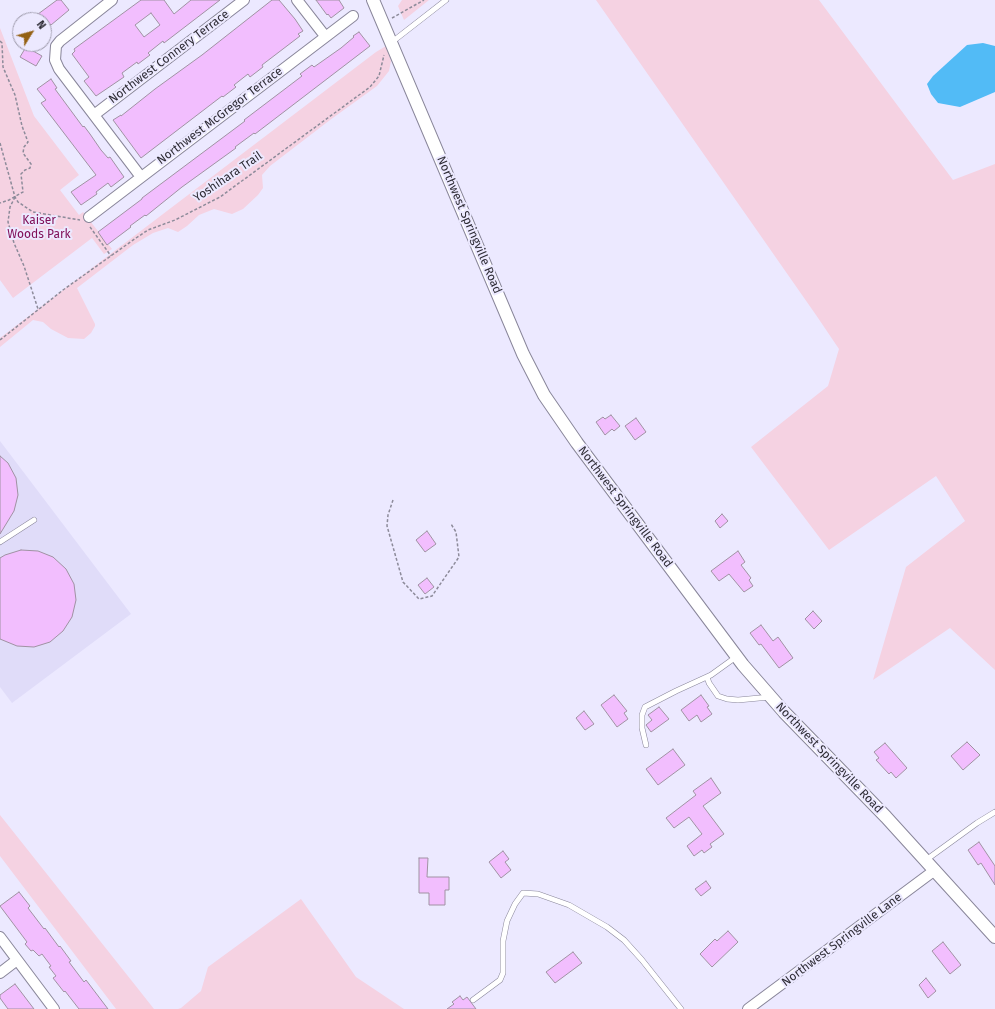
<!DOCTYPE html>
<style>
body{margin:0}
#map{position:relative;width:995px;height:1009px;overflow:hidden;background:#ece9ff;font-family:"Fira Sans",sans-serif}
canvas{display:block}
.north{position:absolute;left:12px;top:12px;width:40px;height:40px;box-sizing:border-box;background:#ece9ff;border:1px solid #a09dae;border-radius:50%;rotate:53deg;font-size:11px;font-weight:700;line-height:16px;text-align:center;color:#2e2c35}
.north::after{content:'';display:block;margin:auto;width:14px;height:18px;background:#946114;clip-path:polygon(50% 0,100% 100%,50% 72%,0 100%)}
</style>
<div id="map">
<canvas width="995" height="1009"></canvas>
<div class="north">N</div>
</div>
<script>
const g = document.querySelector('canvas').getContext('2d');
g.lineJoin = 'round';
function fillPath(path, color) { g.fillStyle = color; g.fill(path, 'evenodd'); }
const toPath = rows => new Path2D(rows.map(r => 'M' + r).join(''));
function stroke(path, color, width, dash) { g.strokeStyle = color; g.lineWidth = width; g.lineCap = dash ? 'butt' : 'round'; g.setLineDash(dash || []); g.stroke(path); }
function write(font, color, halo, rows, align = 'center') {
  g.font = font + ' "Fira Sans",sans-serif'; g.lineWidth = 4; g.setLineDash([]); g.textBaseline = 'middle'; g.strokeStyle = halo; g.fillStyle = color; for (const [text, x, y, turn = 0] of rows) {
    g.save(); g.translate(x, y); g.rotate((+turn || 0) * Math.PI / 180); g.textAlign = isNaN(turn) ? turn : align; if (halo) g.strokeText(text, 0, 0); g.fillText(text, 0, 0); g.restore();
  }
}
const built = toPath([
 [0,441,131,614,12,703,0,687]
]);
const green = toPath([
 [402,0,429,0,404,20,398,6],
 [596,0,819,0,953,180,995,164,995,670,950,628,873,680,906,567,965,521,936,476,829,550,751,447,828,386,839,349,816,315],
 [0,28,34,116,79,175,60,190,79,215,83,212,112,249,104,254,92,238,13,298,0,280],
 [386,46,391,61,389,71,377,86,330,120,270,166,262,175,263,188,258,195,243,209,232,214,214,209,199,215,187,226,178,232,168,228,153,233,133,245,77,288,95,324,95,326,91,333,84,339,68,338,51,329,43,322,33,320,0,347,0,338,376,52],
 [0,815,139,990,154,1009,116,1009,0,856],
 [301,899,356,977,404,1009,178,1009,181,1008,201,991,208,967]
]);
const water = toPath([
 [983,43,995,46,995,92,960,107,938,103,931,94,927,84,933,76,967,45]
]);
const building = toPath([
 [57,0,61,0,69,10,51,25,50,24,44,28,44,20,30,20,57,0],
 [141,0,164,0,174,14,191,0,220,0,164,43,163,41,148,53,150,55,138,64,137,62,122,73,124,77,96,96,84,81,89,77,72,54,75,51,74,49,141,0],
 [151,13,160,25,144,37,135,25,151,13],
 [272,0,279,0,295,19,303,31,298,34,300,36,262,65,263,67,250,77,248,74,234,85,236,87,223,97,222,96,141,158,113,120,121,115,121,116,155,89,202,55,272,0],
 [316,0,339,0,344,8,331,18,328,14,327,15,316,0],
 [359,32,370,46,255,134,254,133,235,147,236,148,182,187,146,216,145,215,130,226,131,227,107,245,98,232,142,199,142,198,245,121,244,120,302,76,300,74,312,65,314,67,341,48,354,37,353,36,359,32],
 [26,47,42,56,36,66,20,57,26,47],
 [51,79,57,88,55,89,83,127,84,126,90,134,101,150,108,158,110,157,124,177,111,187,108,183,96,192,97,194,81,205,71,192,96,175,41,103,46,100,37,89,51,79],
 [611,415,620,426,614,431,612,429,605,435,596,422,603,417,605,419,611,415],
 [636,418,646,432,635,440,625,426,636,418],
 [0,456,8,463,16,478,18,495,14,511,0,534,0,456],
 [722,514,728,521,720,528,715,521,722,514],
 [427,531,436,544,425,552,416,540,427,531],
 [21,550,38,551,53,557,66,569,74,584,76,600,72,617,63,631,50,642,34,647,17,646,0,639,0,558,5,555,21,550],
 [738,551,745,562,741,565,751,578,749,580,753,586,744,592,729,574,719,581,711,571,738,551],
 [427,578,434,587,425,594,418,585,427,578],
 [813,611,822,621,814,629,805,619,813,611],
 [761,625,773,641,778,637,793,658,779,668,761,644,759,645,750,633,761,625],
 [614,695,627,711,624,713,628,719,617,727,601,705,614,695],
 [701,695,709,706,707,707,712,714,701,722,697,715,689,721,681,710,701,695],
 [659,707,669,719,651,732,646,725,652,720,648,715,659,707],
 [584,711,594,724,585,730,576,718,584,711],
 [967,742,980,755,963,770,951,756,967,742],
 [885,743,907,768,896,778,891,772,889,774,876,760,879,758,874,752,885,743],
 [673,749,685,765,658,785,646,769,673,749],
 [711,778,721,793,703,806,724,834,710,844,712,847,704,853,702,850,694,856,687,846,702,834,689,817,674,828,666,818,696,795,693,791,711,778],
 [979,842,995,866,995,885,981,863,978,865,968,850,979,842],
 [503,851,509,859,505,862,511,870,501,878,489,862,503,851],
 [419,858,428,858,427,877,449,877,449,890,445,890,445,905,429,905,429,893,419,893,419,858],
 [706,881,711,888,701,896,695,889,706,881],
 [19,892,30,906,28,908,44,929,45,928,59,947,60,946,71,961,69,962,84,982,86,980,108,1009,79,1009,65,991,64,992,53,978,56,976,49,967,51,966,42,954,39,956,33,950,31,951,25,944,27,942,0,906,19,892],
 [728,931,738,942,712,967,700,954,715,939,717,941,728,931],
 [943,942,961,965,950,974,932,951,943,942],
 [573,952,582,963,555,983,546,972,573,952],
 [926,978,936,991,928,998,919,985,926,978],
 [15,984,34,1009,8,1009,0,998,0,995,15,984],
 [460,996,463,1000,467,997,476,1009,447,1009,454,1004,452,1002,460,996]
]);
const path = toPath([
 [392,18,424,0],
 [0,41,2,43,3,67,15,95,22,126,28,142,24,147,23,153,31,164,30,168,25,170,21,174,23,192,9,200,0,203],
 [0,143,15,197,18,202,33,212,80,220],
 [15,197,10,207,8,222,14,243,24,266,38,309],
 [90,227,111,256],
 [0,340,63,290,136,238,148,230,175,220,220,197,370,87,379,76,384,55],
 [393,500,388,515,387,526,403,582,419,599,432,596,459,557,456,532,451,524]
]);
const service = toPath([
 [392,42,446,0],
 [0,542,34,520],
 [707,677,709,683,718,696,727,699,738,700,770,697],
 [646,745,642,728,642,715,645,707,676,691,711,675,736,657],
 [926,860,977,823,995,812],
 [473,1000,500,980,503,973,503,941,507,921,515,904,523,893,538,894,569,905,607,927,624,940,642,960,681,1009]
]);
const minor = toPath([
 [112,0,60,41,56,46,55,60,59,69,141,177],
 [297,0,325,36],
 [94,115,244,0],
 [89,217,353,16],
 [0,937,54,1009],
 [0,973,17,960],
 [748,1009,935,870]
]);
const tertiary = toPath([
 [373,0,523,354,544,395,577,443,743,665,784,712,886,817,995,937]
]);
const streetNames = [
 ["Northwest Connery Terrace",169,57,-37],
 ["Northwest McGregor Terrace",220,116,-37],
 ["Yoshihara Trail",228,177,-34],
 ["Northwest Springville Road",469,225,67],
 ["Northwest Springville Road",625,507,53],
 ["Northwest Springville Road",829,758,46],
 ["Northwest Springville Lane",842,940,-37]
];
const parkNames = [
 ["Kaiser",39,221],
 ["Woods Park",39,235]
];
fillPath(built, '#e0dcf9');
fillPath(green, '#f5d2e2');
fillPath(water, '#52bbf6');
fillPath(building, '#f2befe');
stroke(building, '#a092a3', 1);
stroke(service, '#89869a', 6);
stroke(minor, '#89869a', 12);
stroke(tertiary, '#89869a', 14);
stroke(path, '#8d8b9a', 1.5, [3, 2]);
stroke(service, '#fff', 5);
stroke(minor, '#fff', 10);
stroke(tertiary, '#fff', 12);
write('12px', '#2e2c35', '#ece9ff', streetNames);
write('12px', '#811159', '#ece9ff', parkNames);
</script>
